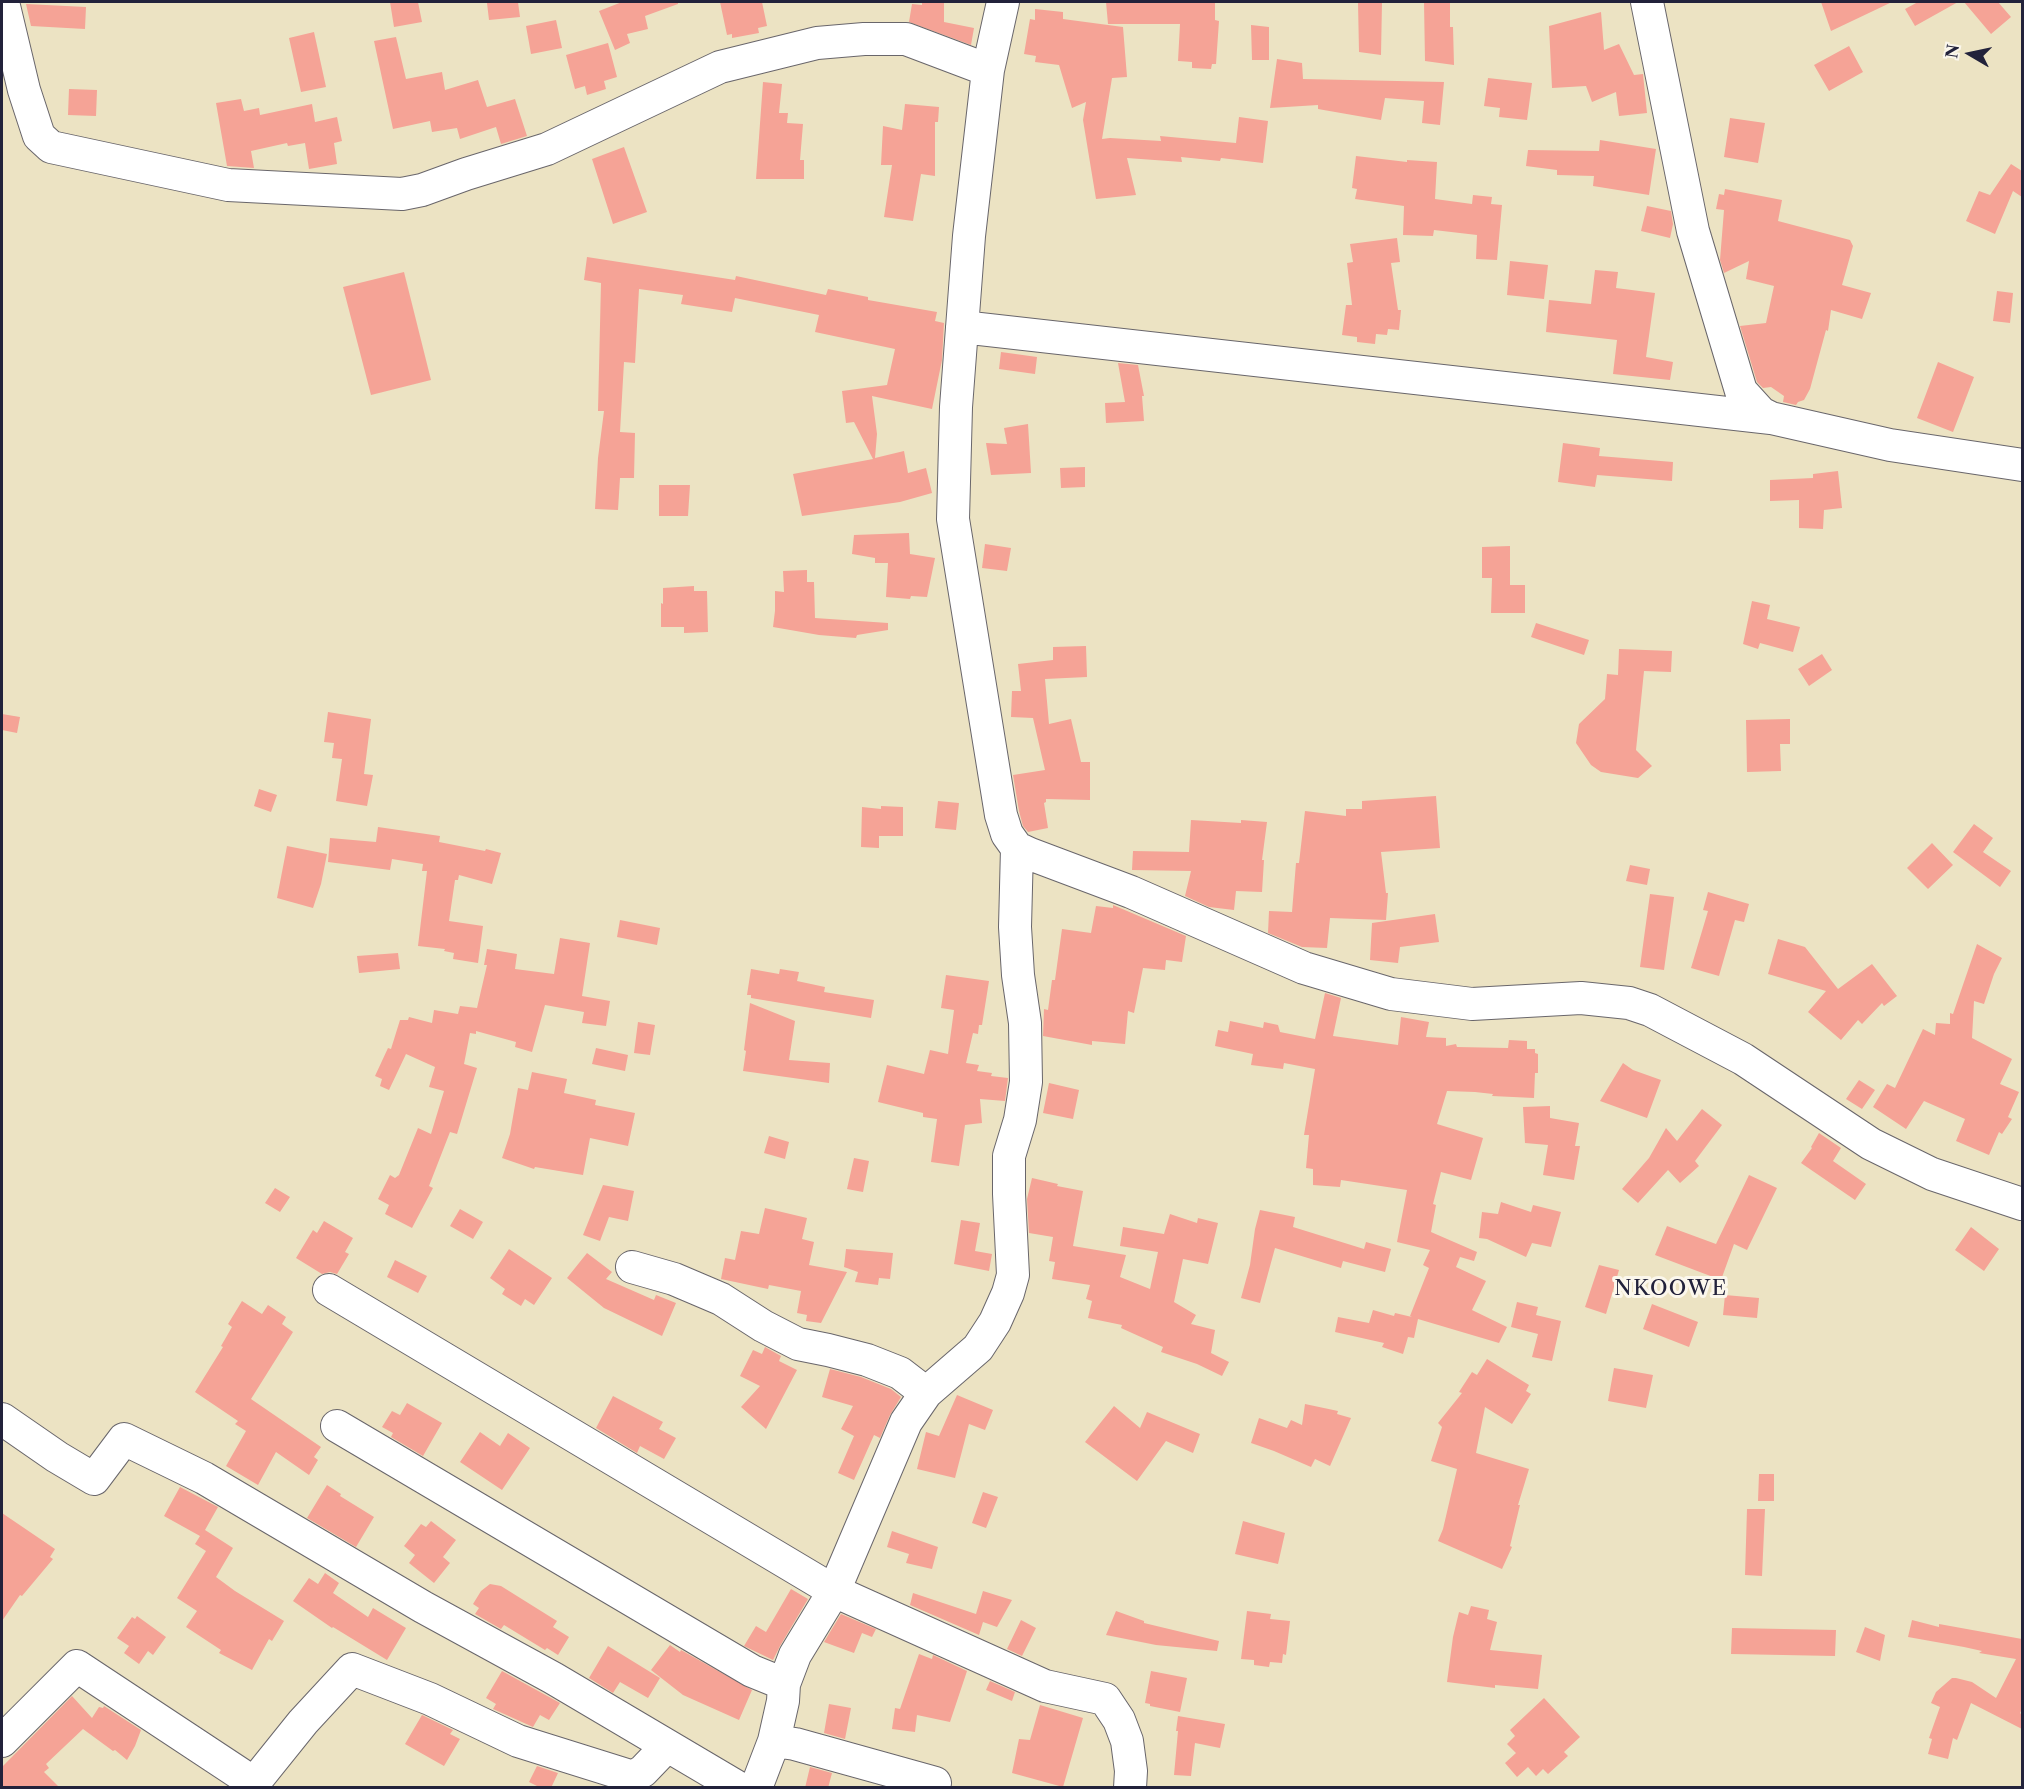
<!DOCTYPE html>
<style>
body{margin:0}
#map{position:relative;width:2024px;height:1789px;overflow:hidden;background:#ece3c3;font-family:"Libre Caslon Text",serif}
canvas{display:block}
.frame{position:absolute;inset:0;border:3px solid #22223b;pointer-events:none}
.north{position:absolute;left:1940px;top:24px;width:60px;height:60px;-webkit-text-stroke:4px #fbf7ec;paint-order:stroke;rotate:279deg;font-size:16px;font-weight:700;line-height:24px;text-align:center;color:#22223b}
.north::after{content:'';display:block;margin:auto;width:21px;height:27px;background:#22223b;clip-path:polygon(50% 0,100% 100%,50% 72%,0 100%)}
</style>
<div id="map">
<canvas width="2024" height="1789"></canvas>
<div class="frame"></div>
<div class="north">N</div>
</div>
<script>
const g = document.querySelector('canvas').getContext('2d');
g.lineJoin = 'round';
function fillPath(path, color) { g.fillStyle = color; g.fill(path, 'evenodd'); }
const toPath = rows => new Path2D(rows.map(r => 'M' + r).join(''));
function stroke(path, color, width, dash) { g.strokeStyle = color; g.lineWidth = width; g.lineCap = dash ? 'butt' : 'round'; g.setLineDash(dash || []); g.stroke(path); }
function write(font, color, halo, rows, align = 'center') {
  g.font = font + ' "Libre Caslon Text",serif'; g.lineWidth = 6; g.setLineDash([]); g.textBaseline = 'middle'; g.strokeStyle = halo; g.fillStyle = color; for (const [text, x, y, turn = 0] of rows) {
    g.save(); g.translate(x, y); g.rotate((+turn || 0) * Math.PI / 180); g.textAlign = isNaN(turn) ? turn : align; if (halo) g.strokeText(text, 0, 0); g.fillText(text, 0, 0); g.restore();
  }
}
const building = toPath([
 [390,2,418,2,422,22,394,27],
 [500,2,518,2,520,17,489,20,487,3],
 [622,2,678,2,678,4,645,16,648,29,627,34,630,43,615,50,599,11],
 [720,2,762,2,767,26,758,28,759,33,732,38,732,34,727,35],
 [922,2,944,2,944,22,974,28,971,45,909,22,912,4,922,5],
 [1106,2,1215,2,1215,20,1219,21,1216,64,1212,64,1211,69,1192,68,1192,62,1178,61,1180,24,1108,24],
 [1358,2,1382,2,1381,55,1359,52],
 [1424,2,1450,2,1450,27,1453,27,1454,65,1425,61],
 [1821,2,1892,2,1831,31],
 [1918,2,1958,2,1915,26,1905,9],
 [1964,2,1998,2,2011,17,1991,34],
 [26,4,86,7,85,29,31,26],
 [1035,9,1063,12,1063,19,1123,27,1127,77,1112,78,1102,139,1110,138,1161,141,1160,136,1236,143,1239,117,1268,121,1263,163,1221,158,1220,161,1181,157,1182,162,1127,158,1136,195,1096,199,1083,120,1086,102,1072,108,1059,65,1035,62,1036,56,1024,54,1030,19,1035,20],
 [1601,12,1604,50,1619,44,1634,75,1643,74,1647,113,1619,116,1616,92,1592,102,1586,86,1552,88,1549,26],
 [556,20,562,48,531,54,526,26],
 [1251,25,1269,27,1269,60,1252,60],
 [314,32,326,87,301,92,289,38],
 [396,37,406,79,442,72,445,90,478,80,487,107,515,99,527,136,501,144,496,127,460,139,457,128,432,132,430,121,393,129,374,41],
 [608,43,617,77,604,81,606,89,587,95,585,86,575,89,566,55],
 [1849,46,1863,72,1829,91,1814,65],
 [1277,59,1302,63,1303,79,1444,82,1440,125,1422,123,1424,101,1385,98,1381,120,1318,109,1318,105,1270,108],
 [1488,78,1532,83,1527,120,1499,117,1500,108,1484,106],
 [763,82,782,84,779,113,788,113,787,123,803,124,800,160,804,160,804,179,756,179],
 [69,89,97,90,96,116,68,115],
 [241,99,244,111,259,108,260,115,312,104,315,122,337,117,342,141,334,143,337,164,309,169,305,143,288,146,287,143,251,151,254,168,227,166,216,103],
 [905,104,939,107,938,122,935,122,935,176,921,174,913,221,884,217,892,165,881,165,883,126,902,130],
 [1730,118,1765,123,1758,163,1724,157],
 [1600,140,1656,149,1649,195,1593,186,1594,176,1557,175,1557,170,1526,166,1528,150,1599,151],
 [624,147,647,212,613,224,592,159],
 [1356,156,1407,162,1407,160,1437,162,1435,199,1472,204,1473,195,1492,197,1491,204,1502,205,1497,260,1476,259,1477,235,1434,230,1433,236,1403,235,1404,206,1355,199,1357,189,1352,188],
 [2011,164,2022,171,2022,197,2013,191,1995,234,1966,221,1979,191,1990,195],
 [1725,189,1782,200,1778,221,1850,240,1853,246,1842,285,1871,293,1862,319,1831,310,1828,331,1826,330,1810,389,1804,400,1798,402,1796,405,1783,402,1784,396,1771,387,1763,388,1757,382,1740,326,1766,323,1774,286,1746,279,1749,261,1724,273,1720,260,1724,210,1716,209,1719,194,1724,195],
 [1647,206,1671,211,1673,224,1670,238,1641,231],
 [1397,238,1400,262,1391,263,1398,310,1401,310,1399,330,1388,329,1387,335,1376,334,1375,344,1357,342,1357,337,1342,335,1346,305,1352,305,1347,263,1353,262,1350,244],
 [587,257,735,280,736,276,826,295,828,289,868,297,868,300,937,312,935,321,944,323,942,360,932,409,872,396,877,434,875,458,904,451,908,473,926,468,932,493,900,502,802,516,793,474,873,459,854,422,846,423,842,391,887,385,895,349,815,332,819,315,735,298,732,312,681,304,683,295,639,289,635,363,624,362,620,432,635,433,634,478,620,478,618,510,595,509,598,458,604,411,598,411,601,283,584,280],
 [1510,261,1548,265,1544,299,1507,295],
 [1595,270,1618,272,1616,288,1655,293,1646,357,1673,362,1670,380,1613,374,1617,340,1546,332,1549,300,1591,304],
 [404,272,431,380,371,395,343,287],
 [1997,291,2013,293,2010,323,1993,321],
 [1001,352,1037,357,1035,374,999,369],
 [1938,362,1974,377,1953,432,1917,418],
 [1118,363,1138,365,1144,396,1142,396,1144,421,1106,423,1105,403,1125,402],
 [1028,424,1031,473,991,475,986,443,1007,444,1004,428],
 [1563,443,1600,448,1599,456,1673,462,1672,481,1597,475,1595,487,1558,482],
 [1085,467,1085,487,1061,488,1060,468],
 [1838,471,1842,508,1824,510,1823,529,1799,528,1799,500,1770,501,1770,480,1813,478,1813,474],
 [659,485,690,485,688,516,659,516],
 [909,533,910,554,935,558,927,597,911,596,910,599,886,597,888,563,875,563,875,558,852,554,854,535],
 [985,544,1011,548,1007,571,982,568],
 [1510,546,1510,585,1525,585,1525,613,1491,613,1492,578,1482,578,1482,547],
 [807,570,807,582,814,582,815,618,888,623,888,630,857,635,856,638,819,635,773,627,775,611,775,591,784,592,783,571],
 [694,586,694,591,707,591,708,632,684,633,684,627,661,627,661,603,663,604,663,588],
 [1752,601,1770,605,1767,619,1800,627,1793,652,1760,643,1758,649,1743,644],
 [1536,623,1589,640,1584,655,1531,637],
 [1086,646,1087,677,1045,679,1049,724,1071,719,1081,762,1090,762,1090,800,1046,799,1046,802,1044,803,1048,828,1028,832,1023,826,1019,811,1013,775,1045,770,1033,718,1011,717,1012,691,1021,691,1018,664,1053,660,1053,647],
 [1619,649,1672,651,1671,672,1644,671,1636,750,1652,766,1638,778,1601,772,1591,765,1576,743,1579,724,1605,699,1607,674,1618,675],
 [1822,654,1832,670,1809,686,1798,669],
 [328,712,371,719,364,774,373,775,367,806,336,801,342,759,332,758,334,743,324,742],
 [2,714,20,717,17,733,2,730],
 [1790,719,1790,744,1780,744,1781,771,1747,772,1746,720],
 [259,789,277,795,271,812,254,806],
 [1436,796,1440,848,1381,852,1386,893,1388,893,1386,920,1330,918,1327,948,1302,947,1268,933,1269,911,1292,912,1296,863,1299,863,1305,811,1346,816,1346,809,1362,809,1362,801],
 [938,801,959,803,956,830,935,828],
 [881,806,903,807,903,836,879,836,879,848,861,847,862,807,881,809],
 [1191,820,1241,823,1241,820,1267,822,1262,860,1264,860,1262,892,1236,891,1234,910,1209,907,1185,896,1191,871,1132,870,1133,851,1189,852],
 [1974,824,1993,838,1983,852,2011,871,2000,887,1953,852],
 [378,827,440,836,439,842,485,851,486,849,501,853,492,884,459,875,458,880,455,880,449,921,483,926,478,963,453,959,454,953,444,951,445,949,418,946,427,871,422,871,423,864,392,859,390,870,328,862,330,838,376,842],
 [1932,843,1953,865,1928,889,1907,868],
 [287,846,327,854,321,884,313,908,277,898],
 [1630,865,1650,869,1647,885,1626,881],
 [1708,892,1749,904,1744,922,1735,920,1719,976,1691,968,1708,911,1703,910],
 [1650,894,1674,897,1664,970,1640,967],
 [1113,905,1186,936,1182,962,1166,960,1165,970,1143,968,1134,1013,1128,1011,1125,1044,1092,1041,1092,1045,1043,1036,1044,1009,1048,1010,1052,980,1055,980,1062,929,1091,933,1096,906,1113,908],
 [1435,914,1439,942,1400,947,1398,963,1370,960,1372,923],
 [620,920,660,928,657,945,617,937],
 [560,938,590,943,582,996,610,1001,606,1026,582,1023,584,1012,545,1005,532,1052,515,1047,516,1042,476,1031,476,1034,470,1033,464,1064,477,1068,457,1134,450,1132,429,1186,433,1188,412,1228,385,1214,389,1205,378,1199,390,1175,395,1178,399,1175,418,1128,431,1134,444,1091,429,1087,435,1067,406,1054,389,1090,380,1086,382,1079,375,1076,388,1048,391,1049,400,1020,408,1020,409,1017,432,1023,434,1010,458,1014,460,1006,477,1008,487,965,484,965,487,949,517,954,515,969,554,974],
 [1778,939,1805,947,1838,989,1872,964,1897,996,1884,1006,1882,1003,1862,1024,1858,1020,1841,1040,1808,1012,1826,991,1768,974],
 [1977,944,2002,958,1994,974,1984,1004,1974,1001,1972,1038,2012,1059,2000,1084,2019,1092,2008,1117,2012,1119,2002,1134,1999,1132,1989,1155,1956,1141,1965,1119,1924,1101,1906,1129,1873,1107,1887,1084,1895,1088,1923,1029,1935,1035,1936,1023,1950,1024,1950,1013,1953,1014],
 [398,953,400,969,359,973,357,956],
 [751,969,779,974,780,969,799,972,797,981,825,987,824,992,874,1000,871,1018,751,998,751,995,747,995],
 [946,975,989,981,982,1025,979,1025,978,1034,973,1033,966,1063,979,1065,977,1071,992,1073,991,1076,1008,1078,1005,1101,980,1099,982,1123,965,1125,959,1166,931,1162,937,1119,923,1117,923,1113,878,1102,887,1065,924,1074,930,1050,948,1054,954,1010,941,1008],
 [1325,993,1341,998,1333,1036,1398,1045,1401,1017,1429,1022,1426,1037,1446,1038,1446,1046,1456,1044,1457,1047,1508,1048,1509,1040,1527,1041,1527,1049,1535,1049,1535,1053,1538,1054,1538,1073,1535,1073,1534,1098,1492,1096,1493,1094,1475,1092,1447,1091,1437,1124,1483,1138,1471,1180,1441,1172,1433,1204,1436,1205,1431,1232,1477,1252,1474,1261,1460,1257,1456,1267,1486,1281,1472,1310,1507,1327,1499,1343,1418,1319,1414,1338,1408,1337,1403,1354,1382,1347,1384,1343,1335,1332,1338,1317,1369,1323,1373,1310,1394,1316,1395,1313,1412,1317,1410,1316,1429,1268,1423,1265,1430,1250,1397,1242,1407,1190,1341,1180,1340,1187,1313,1185,1313,1169,1306,1168,1309,1135,1304,1135,1315,1069,1284,1063,1283,1069,1251,1065,1253,1054,1215,1046,1218,1030,1228,1032,1230,1021,1263,1028,1264,1022,1278,1025,1280,1032,1315,1039],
 [750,1003,795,1021,789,1060,830,1063,829,1083,743,1071,746,1051,744,1050],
 [638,1022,655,1025,650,1055,634,1053],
 [596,1048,628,1055,625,1071,592,1064],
 [1623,1063,1633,1070,1661,1080,1647,1118,1600,1101],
 [532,1072,567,1079,564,1093,596,1100,595,1105,635,1113,628,1146,590,1138,583,1175,535,1167,534,1169,502,1158,510,1134,518,1088,528,1090],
 [1859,1080,1875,1090,1862,1109,1846,1099],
 [1049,1083,1079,1090,1073,1119,1043,1113],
 [1550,1106,1550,1118,1579,1123,1575,1146,1580,1146,1574,1180,1543,1175,1548,1145,1525,1143,1523,1107],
 [1702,1109,1722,1125,1695,1161,1699,1166,1680,1183,1668,1170,1638,1203,1622,1189,1649,1158,1666,1128,1677,1141],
 [1819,1133,1841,1148,1833,1161,1866,1184,1855,1200,1801,1163,1812,1148,1811,1147],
 [769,1136,789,1142,785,1159,764,1153],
 [854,1158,869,1161,863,1192,847,1189],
 [1749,1175,1777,1188,1747,1250,1734,1244,1721,1280,1655,1255,1667,1226,1716,1244],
 [1032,1178,1058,1184,1057,1186,1083,1191,1073,1246,1126,1255,1120,1277,1150,1289,1158,1252,1120,1246,1123,1227,1164,1234,1170,1214,1197,1223,1198,1218,1218,1223,1208,1264,1183,1259,1174,1302,1196,1315,1191,1324,1215,1330,1211,1353,1229,1362,1222,1376,1197,1364,1161,1352,1163,1347,1121,1328,1122,1325,1088,1318,1092,1301,1086,1299,1090,1285,1052,1279,1055,1262,1049,1261,1053,1237,1029,1233,1027,1199],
 [603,1185,634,1191,628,1221,609,1217,600,1241,583,1235],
 [275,1188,290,1197,280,1212,265,1203],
 [1501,1202,1531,1212,1533,1205,1561,1212,1551,1247,1532,1243,1526,1257,1487,1239,1479,1238,1482,1212,1498,1214],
 [765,1208,807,1218,802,1239,814,1242,809,1265,847,1272,821,1323,806,1321,807,1315,797,1313,801,1291,769,1285,768,1289,721,1279,725,1258,735,1260,741,1231,759,1234],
 [460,1209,483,1222,473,1239,450,1226],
 [1260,1210,1295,1217,1293,1227,1364,1249,1366,1242,1391,1249,1385,1272,1343,1261,1341,1268,1275,1248,1260,1303,1241,1298,1250,1265,1255,1229],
 [961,1220,980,1223,975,1251,992,1254,989,1271,954,1264],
 [324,1221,353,1238,345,1252,349,1254,337,1274,330,1272,322,1274,296,1258,313,1230,317,1233],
 [1971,1227,1999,1249,1984,1271,1955,1250],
 [509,1249,552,1278,534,1305,525,1299,521,1306,502,1294,505,1289,490,1278],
 [846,1249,893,1253,890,1279,879,1278,878,1285,855,1282,858,1272,844,1267],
 [587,1253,612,1272,606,1279,654,1300,656,1295,676,1303,662,1336,604,1308,567,1278],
 [395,1260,427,1276,418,1293,387,1277],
 [1599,1265,1619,1270,1606,1314,1585,1307],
 [1725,1295,1759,1298,1757,1318,1723,1315],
 [242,1301,262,1314,268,1305,286,1317,282,1324,293,1332,251,1399,321,1447,314,1457,318,1460,309,1475,276,1452,258,1485,226,1466,246,1431,235,1424,238,1421,195,1392,223,1347,221,1346,232,1327,228,1324],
 [1517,1302,1538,1307,1536,1315,1561,1321,1552,1361,1532,1357,1538,1334,1511,1327],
 [1652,1304,1698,1322,1689,1347,1643,1329],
 [765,1347,781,1356,779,1361,797,1370,766,1429,741,1407,760,1386,740,1376,753,1350,762,1354],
 [1487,1359,1529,1385,1526,1391,1531,1394,1512,1424,1485,1407,1476,1453,1529,1469,1518,1505,1520,1505,1510,1546,1512,1547,1502,1569,1438,1541,1443,1529,1457,1469,1431,1461,1442,1427,1438,1423,1462,1393,1459,1392,1472,1372,1477,1375],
 [1614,1368,1653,1375,1646,1408,1608,1401],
 [830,1369,861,1377,891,1389,901,1397,890,1415,880,1438,874,1435,854,1480,838,1473,854,1436,841,1429,853,1406,822,1397],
 [957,1395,993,1410,985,1430,969,1424,955,1478,917,1469,926,1432,939,1436],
 [613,1396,663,1422,659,1429,676,1438,664,1459,640,1446,637,1453,596,1428],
 [407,1403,442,1423,423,1456,391,1437,393,1433,382,1427,392,1411,400,1415],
 [1305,1404,1338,1411,1337,1414,1351,1418,1330,1466,1315,1459,1311,1467,1274,1451,1251,1443,1259,1418,1287,1428,1291,1420,1302,1425],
 [1114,1406,1140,1428,1147,1412,1200,1434,1193,1453,1166,1441,1137,1481,1085,1442],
 [480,1432,500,1446,508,1433,530,1448,502,1490,460,1462],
 [1759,1474,1774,1474,1774,1501,1758,1501],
 [327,1485,341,1494,340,1496,374,1517,356,1547,307,1518],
 [180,1487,218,1507,205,1530,233,1548,216,1577,235,1591,284,1621,272,1641,269,1639,252,1670,219,1653,221,1650,186,1627,197,1611,177,1598,206,1551,195,1544,200,1536,164,1516],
 [983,1492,998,1497,986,1528,972,1523],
 [1747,1509,1765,1509,1762,1576,1745,1575],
 [2,1513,55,1549,50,1557,53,1559,22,1596,20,1595,2,1621],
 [431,1521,456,1540,443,1557,450,1563,434,1583,409,1563,415,1555,404,1546,421,1524,426,1527],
 [1243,1521,1285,1533,1278,1564,1235,1554],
 [892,1531,938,1547,932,1569,906,1563,909,1554,887,1547],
 [325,1573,339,1583,333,1593,368,1617,373,1608,406,1628,387,1660,333,1627,332,1628,293,1601,309,1578,318,1584],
 [490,1584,501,1586,557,1621,553,1627,569,1637,558,1655,547,1648,545,1650,504,1625,501,1629,475,1614,479,1608,473,1604,481,1591],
 [791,1589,808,1599,780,1646,773,1660,744,1646,756,1626,766,1632],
 [983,1591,1012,1600,997,1627,983,1622,979,1635,910,1605,913,1593,976,1614],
 [1471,1606,1489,1610,1487,1619,1497,1622,1490,1650,1542,1655,1538,1689,1495,1685,1495,1688,1447,1682,1453,1637,1459,1612,1468,1615],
 [1116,1611,1144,1621,1144,1623,1219,1641,1217,1651,1156,1645,1106,1635],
 [1247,1611,1271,1614,1270,1619,1290,1621,1286,1655,1283,1654,1282,1663,1270,1662,1269,1667,1254,1665,1254,1660,1241,1659],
 [841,1614,876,1629,872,1637,862,1633,854,1653,824,1642],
 [137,1616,166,1637,153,1655,148,1651,139,1664,124,1653,129,1646,117,1638,132,1617,135,1619],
 [1021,1620,1036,1628,1022,1656,1007,1649],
 [1912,1620,1939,1627,1939,1624,2022,1639,2022,1709,2020,1713,2022,1715,2022,1729,1971,1703,1957,1740,1953,1738,1948,1759,1928,1754,1932,1739,1929,1738,1940,1707,1931,1703,1936,1692,1952,1678,1956,1678,1972,1682,1996,1698,2016,1659,1979,1653,1982,1651,1964,1647,1908,1637],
 [1865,1627,1885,1635,1880,1661,1856,1652],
 [1732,1628,1836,1630,1835,1656,1731,1654],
 [670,1645,680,1652,681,1650,752,1690,739,1720,683,1695,651,1670],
 [608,1646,660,1678,648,1698,620,1682,613,1693,589,1678],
 [919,1654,932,1659,933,1655,967,1671,950,1722,917,1715,915,1732,892,1729,895,1708,900,1709],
 [502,1671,560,1703,549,1720,540,1715,533,1727,493,1709,496,1704,486,1698],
 [1151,1671,1187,1678,1180,1712,1150,1706,1150,1704,1145,1703],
 [990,1681,1015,1692,1012,1701,986,1690],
 [72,1696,92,1718,99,1707,103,1708,104,1706,141,1730,135,1746,127,1760,115,1750,113,1751,83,1729,46,1764,49,1768,44,1772,60,1788,2,1788,2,1767],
 [1544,1698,1580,1737,1564,1752,1568,1756,1548,1774,1543,1769,1536,1776,1528,1767,1517,1777,1505,1763,1516,1753,1507,1744,1515,1736,1510,1730],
 [829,1704,851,1708,845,1739,824,1733],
 [1040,1705,1083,1718,1063,1787,1012,1773,1019,1739,1030,1740],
 [422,1715,453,1730,450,1734,460,1739,444,1766,405,1744],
 [1178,1716,1225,1724,1220,1748,1195,1743,1191,1776,1174,1775,1178,1731,1176,1731],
 [537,1766,558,1773,551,1788,541,1788,529,1782],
 [810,1767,832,1773,828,1788,805,1788]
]);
const minor = toPath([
 [3,2,24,90,39,136,51,147,228,185,402,194,422,190,466,174,547,149,720,67,817,43,864,39,906,39,988,70],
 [1003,2,988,70,969,236,956,407,953,519,1001,815,1007,834,1017,848,1030,854,1131,892,1304,968,1391,994,1472,1004,1581,998,1629,1003,1650,1010,1743,1059,1871,1144,1932,1174,2022,1204],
 [1647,2,1693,231,1741,391,1761,413,1771,418,1890,445,2022,465],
 [962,327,1771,418],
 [632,1267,674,1279,721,1299,763,1326,798,1344,828,1350,867,1360,900,1373,926,1393],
 [329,1290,834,1591,1045,1686,1105,1699,1119,1720,1127,1741,1131,1771,1130,1788],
 [2,1419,57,1457,94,1479,124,1439,204,1478,423,1607,553,1678,739,1788],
 [337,1426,752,1671,784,1684],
 [2,1741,77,1666,254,1783,303,1722,352,1669,430,1699,518,1741,633,1777,643,1771,667,1746],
 [774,1741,795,1744,935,1783],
 [756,1788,774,1741,783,1701,784,1684,795,1655,834,1591,906,1422,926,1393,978,1348,995,1322,1008,1293,1013,1275,1009,1194,1009,1156,1020,1120,1026,1082,1025,1023,1018,975,1015,927,1017,848]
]);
const quarterNames = [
 ["NKOOWE",1671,1289]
];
fillPath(building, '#f5a396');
stroke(minor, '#69666b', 34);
stroke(minor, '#fff', 32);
g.letterSpacing = '1.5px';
write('21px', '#22223b', '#fbf7ec', quarterNames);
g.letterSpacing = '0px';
</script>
